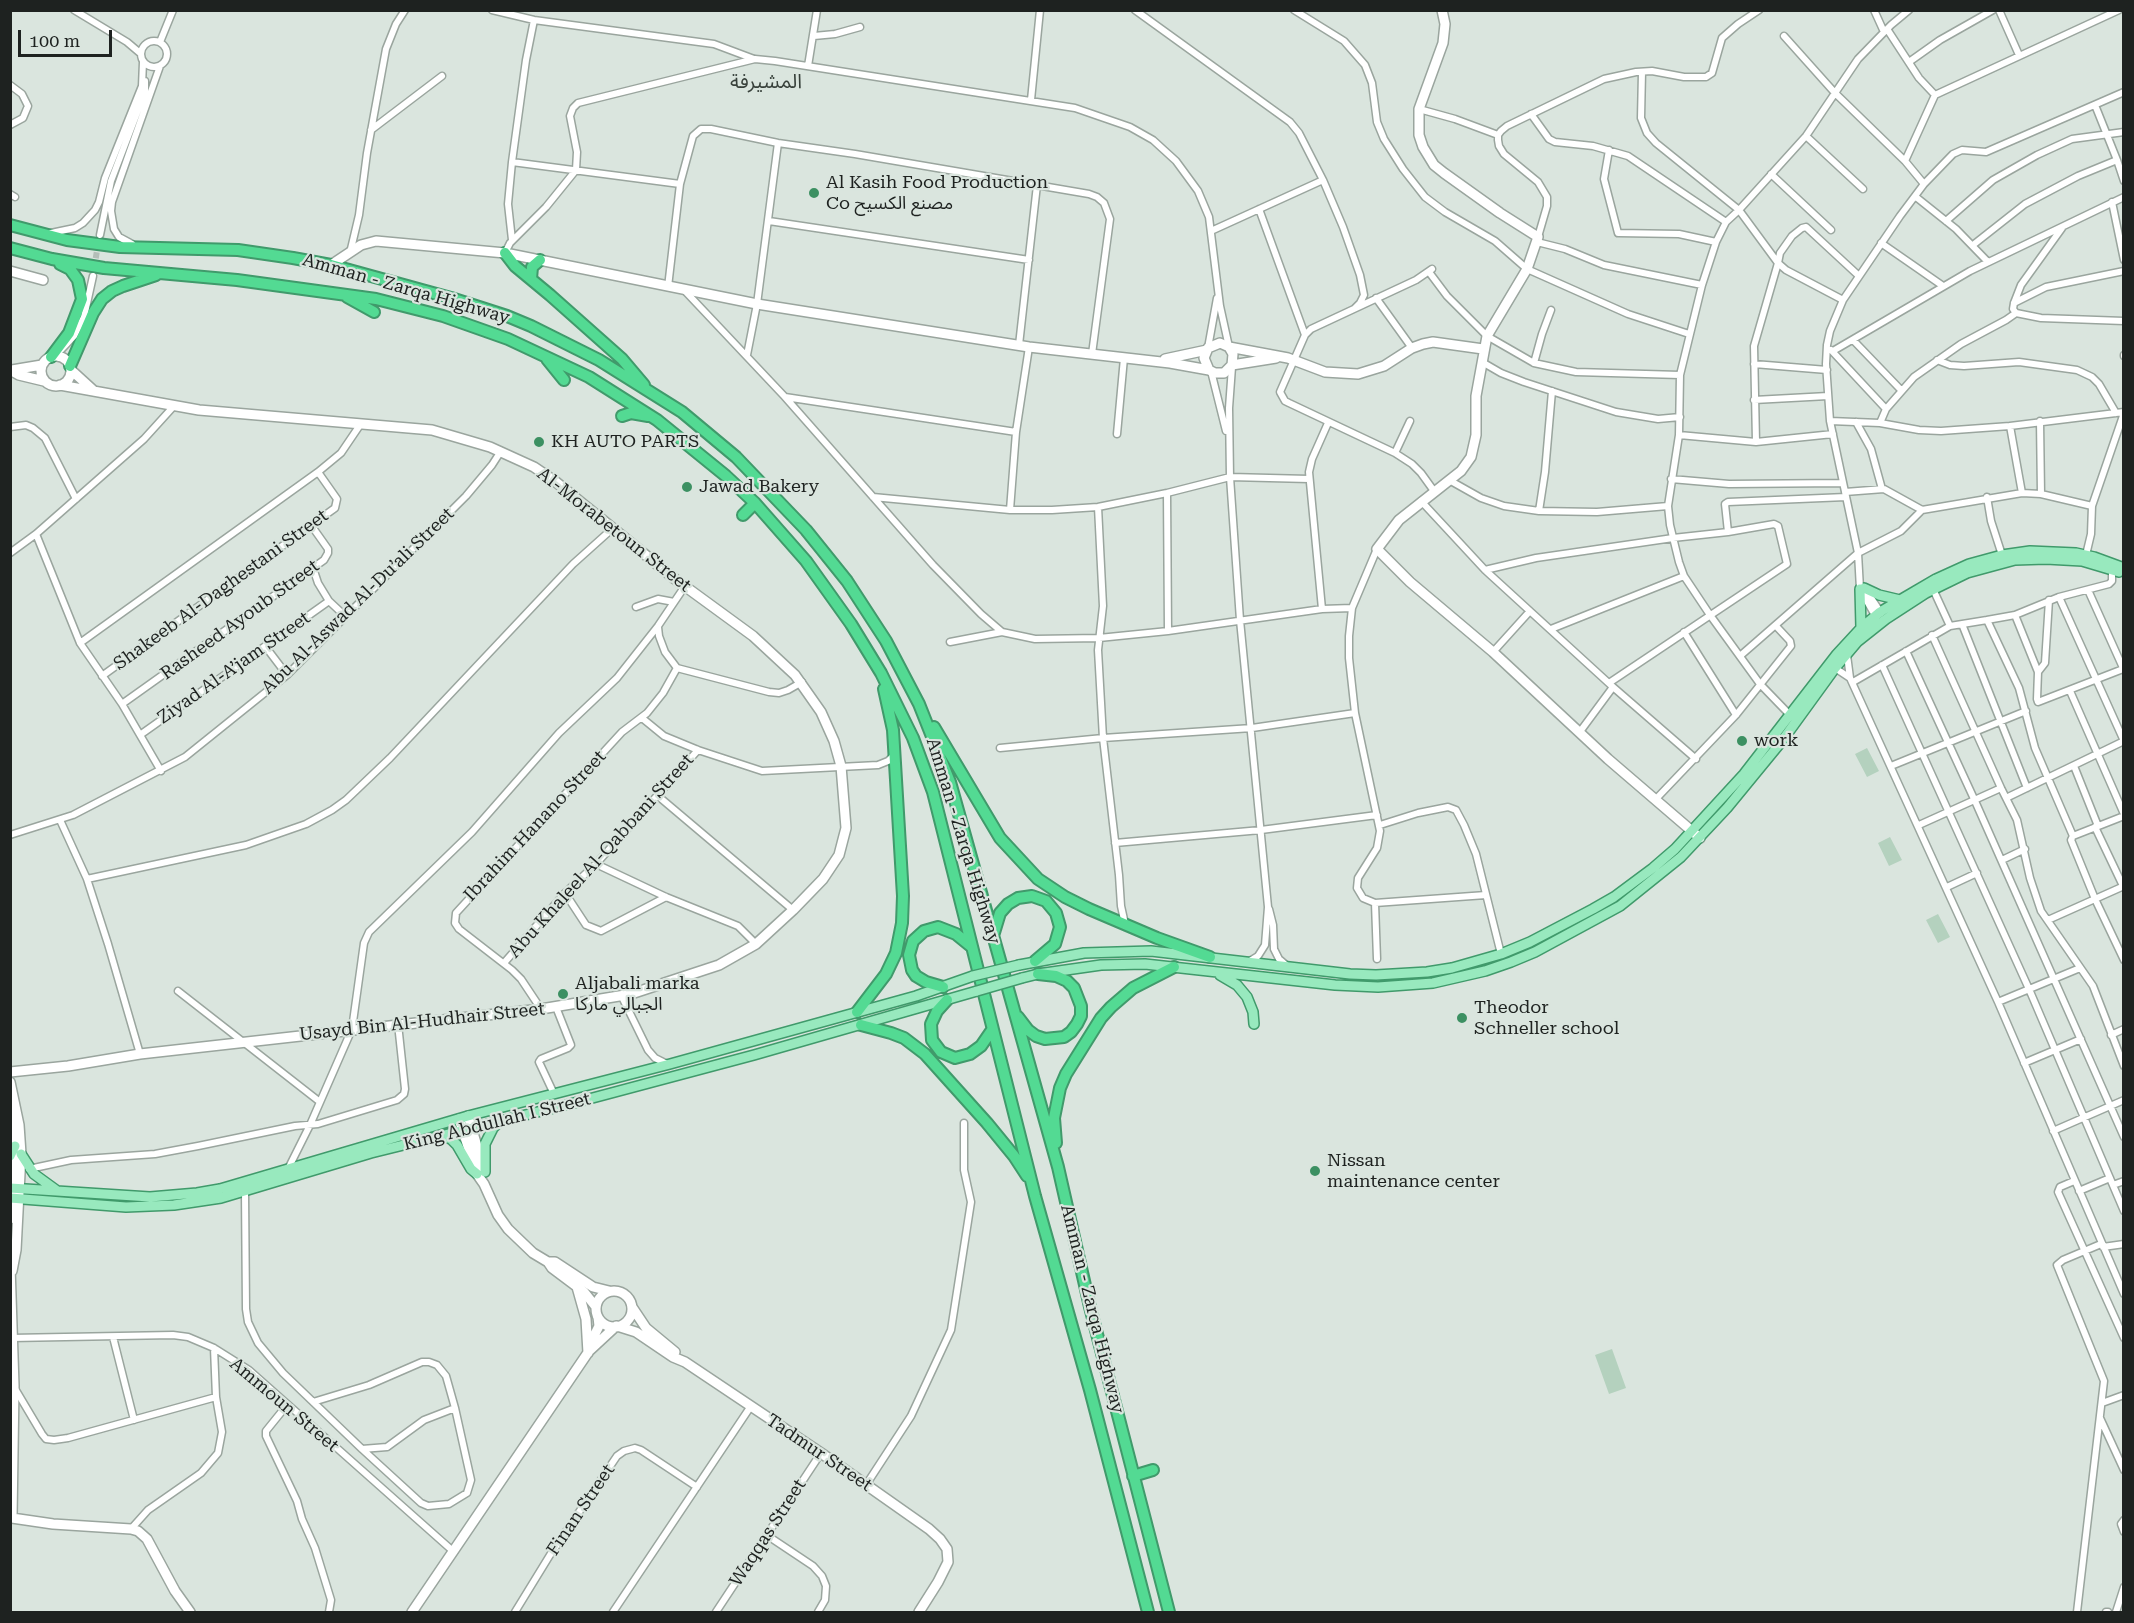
<!DOCTYPE html>
<meta charset="utf-8">
<style>
body{margin:0}
#map{position:relative;width:2134px;height:1623px;overflow:hidden;background:#dae5de;font-family:"Roboto Serif",serif}
canvas{display:block}
.frame{position:absolute;inset:0;border:12px solid #1e2220;pointer-events:none}
.scale{position:absolute;left:18px;top:30px;width:94px;height:27px;box-sizing:border-box;border:3px solid #1e2220;border-top:0;padding-left:8px;font-size:18px;line-height:21px;white-space:nowrap;color:#1e2220;-webkit-text-stroke:4px #dae5de;paint-order:stroke}
</style>
<div id="map">
<canvas width="2134" height="1623"></canvas>
<div class="frame"></div>
<div class="scale">100 m</div>
</div>
<script>
const g = document.querySelector('canvas').getContext('2d');
g.lineJoin = 'round';
function fillPath(path, color) { g.fillStyle = color; g.fill(path, 'evenodd'); }
const toPath = rows => new Path2D(rows.map(r => 'M' + r).join(''));
function stroke(path, color, width, dash) { g.strokeStyle = color; g.lineWidth = width; g.lineCap = dash ? 'butt' : 'round'; g.setLineDash(dash || []); g.stroke(path); }
function write(font, color, halo, rows, align = 'center') {
  g.font = font + ' "Roboto Serif","Noto Sans Arabic",serif'; g.lineWidth = 4.5; g.setLineDash([]); g.textBaseline = 'middle'; g.strokeStyle = halo; g.fillStyle = color; for (const [text, x, y, turn = 0] of rows) {
    g.save(); g.translate(x, y); g.rotate((+turn || 0) * Math.PI / 180); g.textAlign = isNaN(turn) ? turn : align; if (halo) g.strokeText(text, 0, 0); g.fillText(text, 0, 0); g.restore();
  }
}
const green = toPath([
 [1867,748,1879,771,1867,777,1855,754],
 [1890,837,1902,860,1889,866,1878,843],
 [1938,914,1950,937,1938,943,1926,920],
 [1612,1349,1626,1388,1609,1394,1595,1355]
]);
const streetTunnel = toPath([
 [93,276,98,244]
]);
const street = toPath([
 [74,10,127,42,140,53],
 [492,10,534,20,714,44,754,59],
 [1135,10,1290,122,1299,133,1323,180,1343,227,1360,275,1364,295,1360,303,1355,308],
 [1294,10,1344,41,1365,65,1372,83,1377,122,1384,139,1403,169,1425,197,1445,212,1495,241,1527,269,1628,314,1689,334],
 [1874,10,1884,32],
 [1999,10,2019,55],
 [1887,29,1919,78,1935,95],
 [814,36,835,34,860,27],
 [1784,36,1835,93,1905,161,1924,184],
 '141 54a13 13 0 1 1 26 0a13 13 0 1 1-26 0Z',
 [160,42,173,10],
 [1909,62,1940,40,1993,10],
 [808,66,817,10],
 [1642,72,1641,118,1647,133,1656,143,1739,210,1778,263,1754,346,1756,442],
 [10,85,22,94,28,106,23,118,10,125],
 [1031,100,1040,10],
 [1419,109,1455,119,1498,135],
 [1531,114,1549,139,1555,142,1593,146,1628,156,1726,222],
 [371,130,442,76],
 [1806,136,1863,189],
 [1609,150,1604,179,1618,233,1679,234,1716,242],
 [2117,160,2124,181],
 [1905,161,1935,95,2119,10],
 [512,162,680,184],
 [1771,174,1831,230],
 [10,194,15,197],
 [1916,197,1956,229,1988,262],
 [2112,202,2124,260],
 [1259,209,1305,335],
 [769,221,1029,260],
 [1946,221,1993,180,2037,155,2072,139,2124,132],
 [1211,231,1323,180],
 [51,233,75,228,83,223,95,210,99,202,105,178,142,86,143,62],
 [100,235,111,181,145,92,145,81],
 [1538,237,1547,206,1547,197,1538,182,1504,154,1499,146,1498,140,1498,135,1501,131,1507,126,1604,79,1636,72,1652,71,1684,77,1706,77,1712,73,1722,38,1738,24,1759,10],
 [512,240,508,204,512,162,526,60,534,20],
 [1537,242,1565,249,1604,265,1702,285],
 [1881,243,1943,286],
 [132,244,119,237,114,229,111,211,112,202,160,66],
 [1973,245,2025,204,2078,176,2117,160,2095,105],
 [350,253,359,215,367,153,386,49,396,24,405,10],
 [505,253,510,243,546,207,576,170,577,152,570,116,573,108,578,103,755,59,775,61,1075,108,1130,127,1153,140,1176,161,1198,191,1209,217,1220,306,1229,347],
 [1432,269,1416,280,1311,329,1305,335,1280,392,1285,401,1289,403,1395,453,1412,464,1421,473,1434,491],
 [1429,272,1447,296,1487,336,1534,363,1576,372,1680,375],
 [668,287,680,184,693,136,701,129,711,129,778,143,855,154,1089,194,1097,197,1104,203,1110,219,1092,354],
 [685,291,785,397,933,565,981,614,1002,632,1035,639,1099,638,1168,631,1322,609,1352,608],
 [1376,298,1412,348],
 [1843,300,1786,270,1778,263,1780,253,1792,236,1802,228,1806,227,1859,276],
 [2014,303,2046,287,2124,271],
 [2016,313,2013,309,2014,303,2021,285,2062,228],
 [1853,340,1901,390],
 [1019,345,1037,185],
 [1208,348,1217,298],
 [61,350,74,336,84,317,93,276],
 [1831,350,1886,409],
 [1833,351,1970,271,2124,197],
 [747,355,757,304,778,143],
 [2124,355,2124,356],
 [1937,360,1950,365,1964,366,2019,362,2077,370,2092,377,2099,384,2116,413],
 [1482,362,1501,373,1524,382,1616,412,1658,419,1680,417],
 [1534,363,1542,334,1551,310],
 [1754,364,1827,370],
 [1232,367,1229,408,1230,477,1240,620,1268,907,1265,945,1258,956,1248,962],
 [1211,371,1226,431],
 [785,397,1016,432],
 [1754,400,1828,396],
 [1830,421,1880,423,1919,430,1941,431,2010,426,2124,412],
 [2040,421,2041,494],
 [1856,422,1871,449,1882,489],
 [1880,423,1886,409,1914,377,1961,344,2006,320,2016,313,2041,318,2124,321],
 [2010,426,2022,493],
 [10,427,26,425,33,428,45,438,76,499],
 [1117,434,1124,358],
 [1679,435,1756,442,1833,434],
 [1395,453,1410,421],
 [1671,479,1729,484,1843,483],
 [1449,480,1481,498,1504,506,1539,511,1597,512,1668,506],
 [1845,492,1884,489,1922,510],
 [1167,493,1168,631],
 [873,497,1010,510,1052,510,1098,507,1167,493,1230,477,1309,479],
 [1987,497,1991,521,2002,555],
 [1421,501,1485,570,1613,687,1696,759],
 [1098,507,1103,606,1098,650,1103,738,1119,875,1121,906,1125,924],
 [1010,510,1016,432,1029,347],
 [1539,511,1545,472,1552,391],
 [1728,532,1725,504,1728,502,1846,497],
 [36,534,80,643,122,704,161,771],
 [1377,549,1352,608,1349,636,1349,658,1355,713,1380,831,1377,848,1358,878,1357,888,1363,898,1375,903,1486,895],
 [10,553,36,534,144,439,173,407],
 [2086,555,2091,534,2092,506,2124,413],
 [313,568,318,583,329,601,345,616],
 [1485,570,1536,558,1673,538,1728,532,1774,524,1778,526,1787,564,1609,683],
 [2112,570,2112,581,2109,584,2059,597,2124,741],
 [1865,589,1881,613],
 [2088,590,2124,670],
 [636,607,658,599,674,602],
 [1322,609,1309,472,1312,459,1328,423],
 [2015,615,2038,672,2037,699,2038,702,2123,669],
 [1876,617,1860,589,1858,553,1830,421,1826,364,1827,345,1830,331,1843,300,1900,216,1924,184,1953,154,1962,150,1986,152,2124,92],
 [1987,620,2015,615,2059,597],
 [1962,624,2027,788],
 [1950,626,1987,620,2019,688,2035,748,2073,836],
 [658,627,659,636,665,652,677,668,769,692,779,693,788,690,802,682],
 [1551,629,1684,576],
 [1684,632,1736,715],
 [1932,635,2001,788,2017,820,2030,878,2041,911,2093,986,2124,1066],
 [950,642,1002,632],
 [80,643,318,472,341,453,360,425],
 [265,646,287,675],
 [1906,651,1975,801,2124,1137],
 [1493,652,1530,611],
 [1847,655,1850,678,1998,1002,2124,1294],
 [1740,656,1858,553,1901,531,1922,510,2022,493,2041,494,2092,506],
 [1882,665,2029,989,2124,1211],
 [1835,668,1850,678],
 [2038,672,2045,663,2049,600],
 [102,676,335,508,337,499,318,472],
 [1853,682,1950,626,1933,589],
 [2070,691,2124,814],
 [122,704,324,560,328,553,328,549,311,525],
 [1790,715,1760,684,1710,615,1684,576,1679,562,1670,525,1668,506,1679,435,1680,375,1702,285,1716,242,1726,222,1739,210,1806,136,1858,59,1891,25,1909,10],
 [642,718,664,736,698,750,762,771,878,765,888,761,894,755],
 [1579,733,1613,687],
 [140,735,329,601],
 [1000,748,1103,738,1252,728,1355,713],
 [1891,766,2026,711],
 [2074,766,2098,826],
 [658,796,793,910],
 [2006,798,2124,741],
 [1655,800,1736,715,1791,646,1790,641,1776,626],
 [2124,816,2073,836,2071,840,2095,899,2124,960],
 [60,820,87,879,108,944,140,1054],
 [1380,825,1418,813,1448,807,1456,810,1464,825,1476,854,1501,954],
 [1919,825,2001,788],
 [2095,827,2124,888],
 [10,835,73,815,185,757,287,675,466,496,492,465,501,451],
 [1115,843,1261,830,1377,815],
 [2002,860,2025,849],
 [596,864,666,897,738,926,756,944],
 [87,879,246,845,306,824,332,810,346,800,390,758,573,564,612,529],
 [1947,887,1977,873],
 [565,893,586,925,601,931,666,897],
 [1375,903,1377,959],
 [1269,909,1273,925,1274,949,1279,959,1286,965],
 [2048,920,2124,886],
 [504,963,565,893,596,864,698,750],
 [178,991,320,1102],
 [622,997,648,1050,655,1058,667,1064],
 [1998,1002,2080,968],
 [541,1009,521,979,512,970,459,929,455,923,456,913,622,732,647,713,663,693,677,668],
 [2111,1035,2124,1029],
 [2024,1063,2081,1039],
 [554,1094,539,1062,541,1059,568,1048,571,1045,556,1007],
 [2053,1131,2124,1100],
 [29,1169,71,1160,155,1154,198,1146,295,1126,318,1124,397,1100,404,1094,405,1089,398,1024],
 [288,1169,310,1125,352,1029,364,943,369,932,472,832,559,733,617,678,658,626,685,586],
 [2074,1181,2060,1187,2058,1192,2124,1338],
 [2113,1185,2124,1181],
 [2079,1191,2110,1178],
 [245,1192,246,1309,248,1322,258,1343,283,1373,362,1449,421,1503,428,1506,449,1504,467,1493,471,1480,455,1408,446,1376,437,1365,429,1362,422,1362,369,1385,313,1402],
 [2103,1247,2124,1244],
 [113,1337,134,1420],
 [11,1338,173,1335,188,1337,214,1348,249,1370,454,1552],
 [14,1387,42,1434,46,1439,54,1440,68,1438,216,1397],
 [2102,1403,2124,1395],
 [287,1405,266,1431,266,1436,297,1501,302,1519,315,1548,331,1600,329,1612],
 [2100,1418,2124,1470],
 [362,1449,387,1447,424,1420,455,1408],
 [866,1485,911,1416,951,1330,971,1202,964,1170,964,1123],
 [2124,1520,2121,1524,2124,1532],
 [131,1529,148,1510,201,1473,218,1453,222,1432,216,1397,214,1348],
 [768,1536,813,1566,822,1576,826,1586,825,1600,818,1612],
 [515,1612,550,1555,617,1456,624,1451,635,1448,641,1450,697,1487],
 [613,1612,751,1406],
 [716,1612,821,1453],
 [2077,1612,2104,1381,2057,1265,2063,1260,2101,1244],
 [2106,1612,2108,1612],
 [2116,1612,2124,1587]
]);
const secondary = toPath([
 [1442,10,1445,24,1443,43,1419,109,1419,135,1423,147,1434,165,1444,173,1500,213,1538,237,1527,269,1487,336,1476,396,1476,435,1471,457,1461,471,1399,520,1377,549,1410,582,1493,652,1608,759,1700,838],
 [331,265,361,245,376,241,505,253,757,304,1029,347,1170,363,1209,370,1215,373,1224,373,1232,365,1233,354,1229,347,1220,343,1208,348,1204,358,1209,370],
 [10,271,43,280],
 [1229,347,1288,358,1325,372,1358,374,1384,366,1412,348,1423,344,1433,342,1483,349],
 '41 371a15 15 0 1 1 30 0a15 15 0 1 1-30 0Z',
 [1165,359,1207,350],
 [1232,365,1276,358],
 [10,370,19,375,44,381],
 [12,370,42,365],
 [71,370,94,391],
 [10,1072,68,1066,140,1054,541,1009,631,994,719,965,756,944,793,910,823,879,839,855,846,828,841,766,834,741,821,712,795,675,753,636,675,579,556,482,534,467,490,447,432,430,199,410,60,385],
 [10,1082,19,1125,21,1154,16,1250,12,1271],
 [468,1116,484,1170],
 [459,1119,477,1174,484,1184,498,1215,508,1229,533,1253,548,1262,552,1268,584,1292,596,1307],
 [10,1219,15,1152,11,1114],
 [548,1262,555,1262,593,1287,609,1291],
 [10,1266,14,1386,12,1518,53,1524,131,1529,138,1531,147,1539,175,1591,190,1612],
 [577,1287,586,1319,588,1353],
 '596 1309a18 18 0 1 1 36 0a18 18 0 1 1-36 0Z',
 [632,1307,646,1328,675,1352],
 [617,1326,636,1332,673,1357,685,1362,821,1453,929,1529,940,1539,947,1549,948,1562,938,1582,919,1612],
 [589,1346,599,1326,598,1317],
 [412,1612,589,1351,616,1326]
]);
const primary = toPath([
 [1864,588,1879,595,1900,600],
 [1860,589,1861,628],
 [1019,965,1084,953,1151,951,1350,974,1376,975,1427,972,1452,968,1501,954,1530,942,1593,909,1614,897,1653,868,1675,849,1744,774,1837,654,1861,628,1880,612,1900,600,1936,579,1969,564,2002,555,2030,551,2076,553,2094,557,2124,568],
 [1220,975,1237,985,1247,997,1253,1012,1254,1024],
 [1022,978,1038,974,1101,965,1145,964,1335,985,1378,987,1433,983,1485,971,1511,962,1535,952,1620,906,1681,857,1727,808,1782,741,1835,668,1857,642,1886,619,1926,593,1967,573,2015,560,2046,559,2082,561,2119,572],
 [442,1136,451,1139,457,1145,471,1169,477,1174],
 [21,1154,34,1174,56,1190],
 [10,1156,15,1146],
 [485,1172,485,1144,493,1128,501,1120],
 [10,1188,150,1197,197,1193,220,1189,468,1116,670,1064,916,996,973,976],
 [10,1198,126,1207,174,1205,221,1198,371,1153,570,1104,754,1055,977,991]
]);
const highway = toPath([
 [10,225,67,240,90,243,120,247,238,250,293,258,331,265,451,298,507,316,531,326,599,360,682,412,736,457,806,530,847,581,886,641,919,704,950,782,1058,1167,1090,1307,1169,1612],
 [10,248,52,259,104,268,237,280,376,299,443,316,508,339,589,377,657,420,726,476,755,503,806,561,851,624,881,673,913,738,933,792,1035,1196,1090,1390,1148,1612],
 [505,253,515,266,550,295,622,359,644,385],
 [531,279,532,267,540,260],
 [347,297,374,312],
 [51,357,69,333,82,299,78,280,70,269,60,264],
 [547,359,564,380],
 [70,366,93,313,102,299,112,291,123,286,156,275],
 [622,416,631,413,648,416],
 [743,515,755,503],
 [934,727,1000,838,1038,879,1065,897,1089,909,1157,938,1210,957],
 [993,936,1000,913,1008,904,1018,898,1032,896,1046,901,1056,913,1060,927,1055,944,1035,961],
 [943,987,926,982,916,976,912,970,909,955,913,941,924,931,938,927,956,934,972,947],
 [947,1000,937,1011,931,1024,932,1040,941,1052,955,1058,970,1054,981,1046,992,1030],
 [857,1012,886,974,896,953,902,923,903,896,893,730,884,689],
 [1018,1017,1028,1030,1036,1036,1045,1039,1064,1037,1071,1032,1077,1024,1081,1016,1081,1006,1074,988,1067,981,1056,976,1038,974],
 [861,1025,891,1033,904,1038,925,1054,987,1123,1014,1156,1027,1176],
 [1056,1143,1054,1118,1060,1088,1066,1074,1101,1018,1111,1007,1133,988,1174,967],
 [1133,1476,1153,1470]
]);
const primaryBridge = toPath([
 [973,976,1019,965],
 [977,991,1022,978]
]);
const markers = [
 [814,193,6,"#3c9062"],
 [539,442,6,"#3c9062"],
 [687,487,6,"#3c9062"],
 [1742,741,6,"#3c9062"],
 [563,994,6,"#3c9062"],
 [1462,1018,6,"#3c9062"],
 [1315,1171,6,"#3c9062"]
];
const poiNames = [
 ["Al Kasih Food Production",826,183],
 ["Co مصنع الكسيح",826,204],
 ["KH AUTO PARTS",551,442],
 ["Jawad Bakery",699,487],
 ["work",1754,741],
 ["Aljabali marka",575,984],
 ["الجبالي ماركا",575,1005],
 ["Theodor",1474,1008],
 ["Schneller school",1474,1029],
 ["Nissan",1327,1161],
 ["maintenance center",1327,1182]
];
const streetNames = [
 ["Amman - Zarqa Highway",406,289,16],
 ["Al-Morabetoun Street",614,530,38],
 ["Shakeeb Al-Daghestani Street",221,590,-36],
 ["Abu Al-Aswad Al-Du’ali Street",358,601,-44],
 ["Rasheed Ayoub Street",240,620,-36],
 ["Ziyad Al-A’jam Street",234,668,-35],
 ["Ibrahim Hanano Street",535,826,-47],
 ["Amman - Zarqa Highway",963,841,73],
 ["Abu Khaleel Al-Qabbani Street",601,856,-48],
 ["Usayd Bin Al-Hudhair Street",422,1022,-6],
 ["King Abdullah I Street",497,1122,-14],
 ["Amman - Zarqa Highway",1092,1309,76],
 ["Ammoun Street",284,1405,40],
 ["Tadmur Street",819,1453,34],
 ["Finan Street",581,1510,-56],
 ["Waqqas Street",768,1533,-57]
];
const neighbourhoodNames = [
 ["المشيرفة",766,82]
];
fillPath(green, '#b4d1be');
stroke(streetTunnel, '#b4beb8', 6, [6, 3]);
stroke(street, '#9aa59e', 9);
stroke(secondary, '#9aa59e', 12);
stroke(primary, '#409a6b', 12);
stroke(highway, '#409a6b', 14);
stroke(street, '#fff', 6);
stroke(secondary, '#fff', 9);
stroke(primary, '#98e9be', 9);
stroke(highway, '#53da93', 10);
stroke(primaryBridge, '#409a6b', 12, []);
stroke(primaryBridge, '#98e9be', 9);
for (const [x, y, r, color] of markers) { const dot = new Path2D(); dot.arc(x, y, r, 0, 2 * Math.PI); g.fillStyle = color; g.fill(dot); stroke(dot, '#dae5de', 2); }
write('18px', '#1e2220', '#dae5de', poiNames, 'left');
write('18px', '#1e2220', '#dae5de', streetNames);
write('20px', '#38413b', '#dae5de', neighbourhoodNames);
</script>
